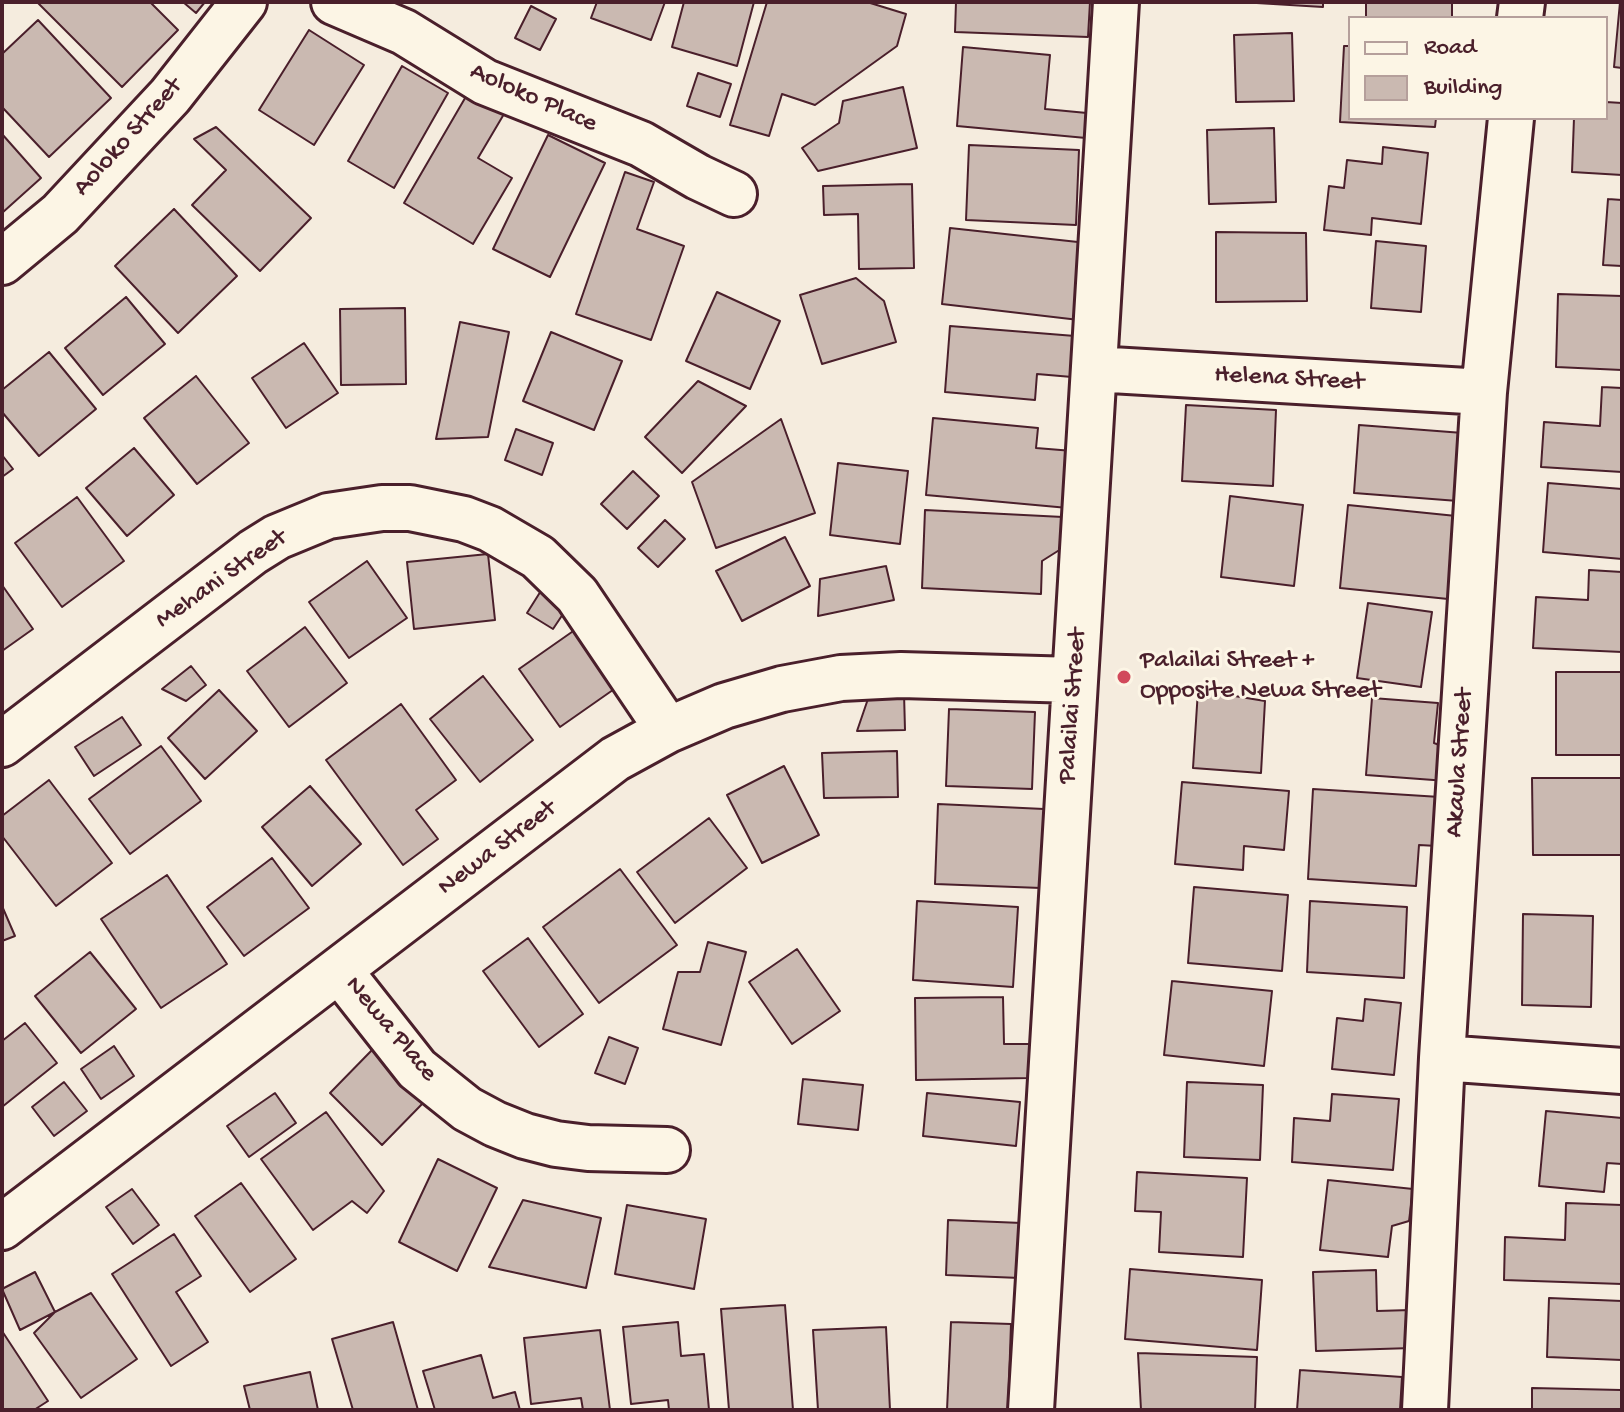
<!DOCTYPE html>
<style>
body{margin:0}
#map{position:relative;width:1624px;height:1412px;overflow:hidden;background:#f5ecde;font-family:"Gochi Hand",sans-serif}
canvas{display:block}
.frame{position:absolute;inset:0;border:4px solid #4a1f2b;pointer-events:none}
.legend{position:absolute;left:1348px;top:16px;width:260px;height:104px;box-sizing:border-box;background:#fcf5e5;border:2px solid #b59f9b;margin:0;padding:10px 14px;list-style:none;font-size:24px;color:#4a1f2b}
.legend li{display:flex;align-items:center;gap:16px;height:40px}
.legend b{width:40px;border:2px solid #b59f9b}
</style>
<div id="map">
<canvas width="1624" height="1412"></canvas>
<div class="frame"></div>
<ul class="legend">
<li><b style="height:10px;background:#fcf5e5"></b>Road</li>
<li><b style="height:22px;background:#cab9b1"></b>Building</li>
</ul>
</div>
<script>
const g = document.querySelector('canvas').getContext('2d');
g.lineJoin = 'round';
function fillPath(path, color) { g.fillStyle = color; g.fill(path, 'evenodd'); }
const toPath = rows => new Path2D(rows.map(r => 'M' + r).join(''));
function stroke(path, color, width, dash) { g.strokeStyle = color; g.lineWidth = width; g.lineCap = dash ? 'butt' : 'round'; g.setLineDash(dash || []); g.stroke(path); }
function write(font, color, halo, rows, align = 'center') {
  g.font = font + ' "Gochi Hand",sans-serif'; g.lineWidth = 6; g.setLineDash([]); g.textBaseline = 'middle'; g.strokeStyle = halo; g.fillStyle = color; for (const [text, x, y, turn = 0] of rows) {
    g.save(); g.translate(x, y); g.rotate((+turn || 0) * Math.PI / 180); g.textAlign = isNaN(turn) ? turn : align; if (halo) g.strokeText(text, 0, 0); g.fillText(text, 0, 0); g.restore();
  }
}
const building = toPath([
 [37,2,150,2,178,30,122,87,37,2],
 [183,2,205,2,196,13,183,2],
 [597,2,665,2,651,40,591,18,597,2],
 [684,2,754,2,737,66,672,47,684,2],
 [767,2,867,2,906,14,897,46,815,105,782,94,769,136,730,125,767,2],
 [956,2,1090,2,1088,37,955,32,956,2],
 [1240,2,1323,2,1323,7,1240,2],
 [1366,2,1452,2,1452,18,1366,18,1366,2],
 [1620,2,1622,2,1622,68,1614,67,1620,2],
 [531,6,556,19,540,50,515,38,531,6],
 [38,20,111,98,49,157,2,107,2,54,38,20],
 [309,30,364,65,314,145,259,110,309,30],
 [1292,33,1294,101,1236,102,1234,35,1292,33],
 [1344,46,1350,46,1350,118,1436,118,1435,127,1340,122,1344,46],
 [963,47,1050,55,1045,109,1087,113,1086,138,957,126,963,47],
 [402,66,448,93,394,188,348,161,402,66],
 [698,73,731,84,720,117,687,106,698,73],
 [903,87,917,148,818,171,802,148,839,123,843,101,903,87],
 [468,93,504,114,478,158,512,178,473,244,404,203,468,93],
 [1606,102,1622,103,1622,175,1572,172,1574,118,1606,118,1606,102],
 [216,127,311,218,260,271,192,205,226,170,194,139,216,127],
 [1274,128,1276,202,1209,204,1207,130,1274,128],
 [2,134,41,178,2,213,2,134],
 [548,135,605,163,550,277,493,249,548,135],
 [969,145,1079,150,1076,225,966,220,969,145],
 [1383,147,1428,153,1421,224,1372,218,1371,235,1324,230,1329,186,1344,188,1347,160,1382,164,1383,147],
 [625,172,654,182,637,229,684,246,651,340,576,314,625,172],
 [912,184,914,268,859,269,858,214,824,215,823,186,912,184],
 [1608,199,1622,200,1622,266,1603,265,1608,199],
 [174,209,237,276,178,333,115,266,174,209],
 [950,228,1087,243,1079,320,942,304,950,228],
 [1216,232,1306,233,1307,301,1216,302,1216,232],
 [1376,241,1426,246,1421,312,1371,308,1376,241],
 [856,278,884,301,896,342,822,364,800,295,856,278],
 [717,292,780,321,750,389,686,361,717,292],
 [1558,294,1622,296,1622,370,1556,367,1558,294],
 [126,297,165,344,103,395,65,348,126,297],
 [405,308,406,384,341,385,340,309,405,308],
 [460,322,509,332,488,437,436,439,460,322],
 [950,326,1075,336,1072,377,1037,374,1035,400,945,392,950,326],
 [551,332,622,361,594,430,523,401,551,332],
 [304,343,338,393,286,428,252,378,304,343],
 [49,352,96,409,39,456,2,412,2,390,49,352],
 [196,376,249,443,197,484,144,418,196,376],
 [698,381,746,406,682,473,645,437,698,381],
 [1602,387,1622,388,1622,472,1541,467,1544,422,1600,426,1602,387],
 [1186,405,1276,410,1273,486,1182,481,1186,405],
 [933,418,1038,428,1036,448,1073,451,1068,508,926,495,933,418],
 [781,419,815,513,716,548,692,482,781,419],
 [1359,425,1463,433,1458,501,1354,493,1359,425],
 [516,429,553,443,542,475,505,460,516,429],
 [134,448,174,495,127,536,86,488,134,448],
 [2,455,13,469,2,477,2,455],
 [838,463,908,471,900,544,830,535,838,463],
 [633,471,659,496,627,529,601,504,633,471],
 [1548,483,1622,489,1622,559,1543,552,1548,483],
 [1230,496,1303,505,1294,586,1221,577,1230,496],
 [77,497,124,561,62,607,15,543,77,497],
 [1348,505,1466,517,1458,600,1340,588,1348,505],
 [925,510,1063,517,1061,549,1042,561,1041,594,922,588,925,510],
 [665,520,685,539,658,567,638,548,665,520],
 [785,537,810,586,742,621,716,571,785,537],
 [488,554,495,620,414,629,407,562,488,554],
 [367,561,407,618,349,658,309,602,367,561],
 [886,566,894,600,818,616,820,579,886,566],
 [1589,570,1622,572,1622,652,1533,648,1536,597,1588,600,1589,570],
 [2,585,33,629,2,651,2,585],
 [544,586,571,602,553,629,527,613,544,586],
 [1368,603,1432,612,1421,687,1357,678,1368,603],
 [305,627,347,683,289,727,247,671,305,627],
 [579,627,620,685,560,727,519,669,579,627],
 [191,666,206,685,186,701,162,689,191,666],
 [1556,672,1622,672,1622,755,1556,755,1556,672],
 [483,676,533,740,480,782,430,719,483,676],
 [219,690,257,731,205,779,168,738,219,690],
 [1198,690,1265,701,1261,773,1193,768,1198,690],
 [870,693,904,693,905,730,857,731,870,693],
 [1372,698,1438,703,1434,743,1450,749,1447,781,1366,775,1372,698],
 [401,704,456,780,416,810,438,839,403,865,326,760,401,704],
 [949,709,1035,712,1032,789,946,786,949,709],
 [122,717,141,745,94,776,75,747,122,717],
 [161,746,201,801,130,854,89,799,161,746],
 [897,751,898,797,824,798,822,753,897,751],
 [784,766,819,835,762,863,727,795,784,766],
 [1532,778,1622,778,1622,855,1533,855,1532,778],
 [49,780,112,863,56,906,2,836,2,816,49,780],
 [1182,782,1289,791,1284,850,1244,846,1243,870,1175,864,1182,782],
 [310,786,361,844,312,886,262,827,310,786],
 [1313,789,1440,797,1437,846,1419,845,1416,886,1308,879,1313,789],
 [938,804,1044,809,1041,888,935,884,938,804],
 [709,818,747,868,675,923,637,872,709,818],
 [272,858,309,908,244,956,207,907,272,858],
 [620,869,677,945,599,1003,543,927,620,869],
 [167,875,227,964,161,1008,101,919,167,875],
 [1194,887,1288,895,1282,971,1188,963,1194,887],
 [917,901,1018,907,1013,987,913,980,917,901],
 [1310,901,1407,907,1404,978,1307,972,1310,901],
 [2,906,15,936,2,941,2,906],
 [1523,914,1593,916,1591,1007,1522,1005,1523,914],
 [528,938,583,1014,539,1047,483,971,528,938],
 [708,942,746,952,721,1045,663,1029,678,972,700,972,708,942],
 [797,949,840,1011,792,1044,749,982,797,949],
 [90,952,136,1009,81,1053,35,996,90,952],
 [1172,981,1272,991,1264,1066,1164,1055,1172,981],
 [1003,997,1004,1044,1029,1044,1030,1078,916,1080,915,998,1003,997],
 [1365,999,1401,1003,1394,1075,1332,1069,1337,1018,1363,1021,1365,999],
 [25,1023,57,1063,2,1107,2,1041,25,1023],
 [609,1037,638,1048,625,1084,595,1073,609,1037],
 [114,1046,134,1076,101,1099,81,1069,114,1046],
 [373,1049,425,1101,382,1145,330,1093,373,1049],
 [803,1079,863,1085,858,1130,798,1124,803,1079],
 [64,1082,87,1111,54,1136,32,1107,64,1082],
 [1187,1082,1263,1085,1260,1160,1184,1157,1187,1082],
 [275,1093,296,1123,249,1157,227,1126,275,1093],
 [927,1093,1020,1102,1016,1146,923,1136,927,1093],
 [1332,1094,1399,1099,1393,1170,1292,1162,1294,1118,1330,1121,1332,1094],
 [1546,1111,1622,1118,1622,1164,1607,1163,1604,1192,1539,1186,1546,1111],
 [326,1112,384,1191,367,1213,352,1201,313,1230,261,1159,326,1112],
 [438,1159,497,1188,457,1271,399,1242,438,1159],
 [1137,1172,1247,1178,1243,1257,1159,1252,1161,1212,1135,1211,1137,1172],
 [1328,1180,1413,1189,1409,1221,1392,1226,1388,1257,1320,1250,1328,1180],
 [241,1183,296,1259,250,1292,195,1216,241,1183],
 [132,1189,159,1225,133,1244,106,1207,132,1189],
 [523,1200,601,1218,586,1288,489,1267,523,1200],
 [1566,1203,1622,1205,1622,1284,1504,1280,1505,1237,1565,1240,1566,1203],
 [627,1205,706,1219,694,1289,615,1274,627,1205],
 [948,1220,1022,1223,1020,1278,946,1275,948,1220],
 [174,1234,201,1276,176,1292,208,1342,171,1366,112,1274,174,1234],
 [1130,1269,1262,1280,1257,1350,1125,1339,1130,1269],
 [1376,1270,1377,1311,1411,1310,1412,1348,1316,1351,1313,1272,1376,1270],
 [35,1272,55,1312,20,1330,2,1289,35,1272],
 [91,1293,137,1359,81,1398,34,1333,55,1312,91,1293],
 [1549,1298,1622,1301,1622,1360,1547,1357,1549,1298],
 [785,1305,793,1410,729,1410,721,1309,785,1305],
 [393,1322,418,1410,353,1410,332,1339,393,1322],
 [678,1322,681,1356,704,1354,709,1410,669,1410,668,1400,631,1404,623,1327,678,1322],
 [951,1322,1011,1324,1008,1410,947,1410,951,1322],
 [886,1327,890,1410,818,1410,813,1330,886,1327],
 [600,1330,610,1410,583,1410,581,1398,531,1404,524,1338,600,1330],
 [2,1331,48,1401,34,1410,2,1410,2,1331],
 [1138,1353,1257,1357,1255,1410,1141,1410,1138,1353],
 [481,1355,493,1398,515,1392,520,1410,435,1410,423,1371,481,1355],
 [1300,1370,1402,1377,1400,1410,1297,1410,1300,1370],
 [310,1372,318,1410,250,1410,244,1386,310,1372],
 [1532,1388,1621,1390,1621,1410,1532,1410,1532,1388]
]);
const minor = toPath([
 [334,2,404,32,485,82,641,144,698,177,734,194],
 [1520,18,1522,2],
 [2,262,60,214,170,96,244,2],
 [1094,369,1484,392],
 [2,744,253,552,277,537,328,516,382,508,410,508,464,519,490,529,538,557,577,595,668,730],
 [339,970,417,1069,467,1109,495,1124,525,1136,556,1144,588,1148,667,1150],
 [1442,1058,1622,1071],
 [2,1227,615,759,668,730,724,706,782,689,841,678,901,675,1075,680],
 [1031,1410,1116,2],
 [1425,1410,1442,1058,1484,392,1511,118]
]);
const markers = [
 [1124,677,8,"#d1495b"]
];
const streetNames = [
 ["Aoloko Place",533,99,24],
 ["Aoloko Street",129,138,-48],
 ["Helena Street",1289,380,3],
 ["Mehani Street",222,580,-35],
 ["Palailai Street",1074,706,-86],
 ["Akaula Street",1461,763,-86],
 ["Newa Street",498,849,-37],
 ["Newa Place",390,1030,50]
];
const poiNames = [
 ["Palailai Street +",1140,662],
 ["Opposite Newa Street",1140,692]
];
fillPath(building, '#cab9b1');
stroke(building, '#4a1f2b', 2);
stroke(minor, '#4a1f2b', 50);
stroke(minor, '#fcf5e5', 44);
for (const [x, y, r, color] of markers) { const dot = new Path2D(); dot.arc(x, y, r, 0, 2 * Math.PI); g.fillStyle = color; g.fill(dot); stroke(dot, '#fcf5e5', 3); }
write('26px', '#4a1f2b', '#fcf5e5', streetNames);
write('26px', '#4a1f2b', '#fcf5e5', poiNames, 'left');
</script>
